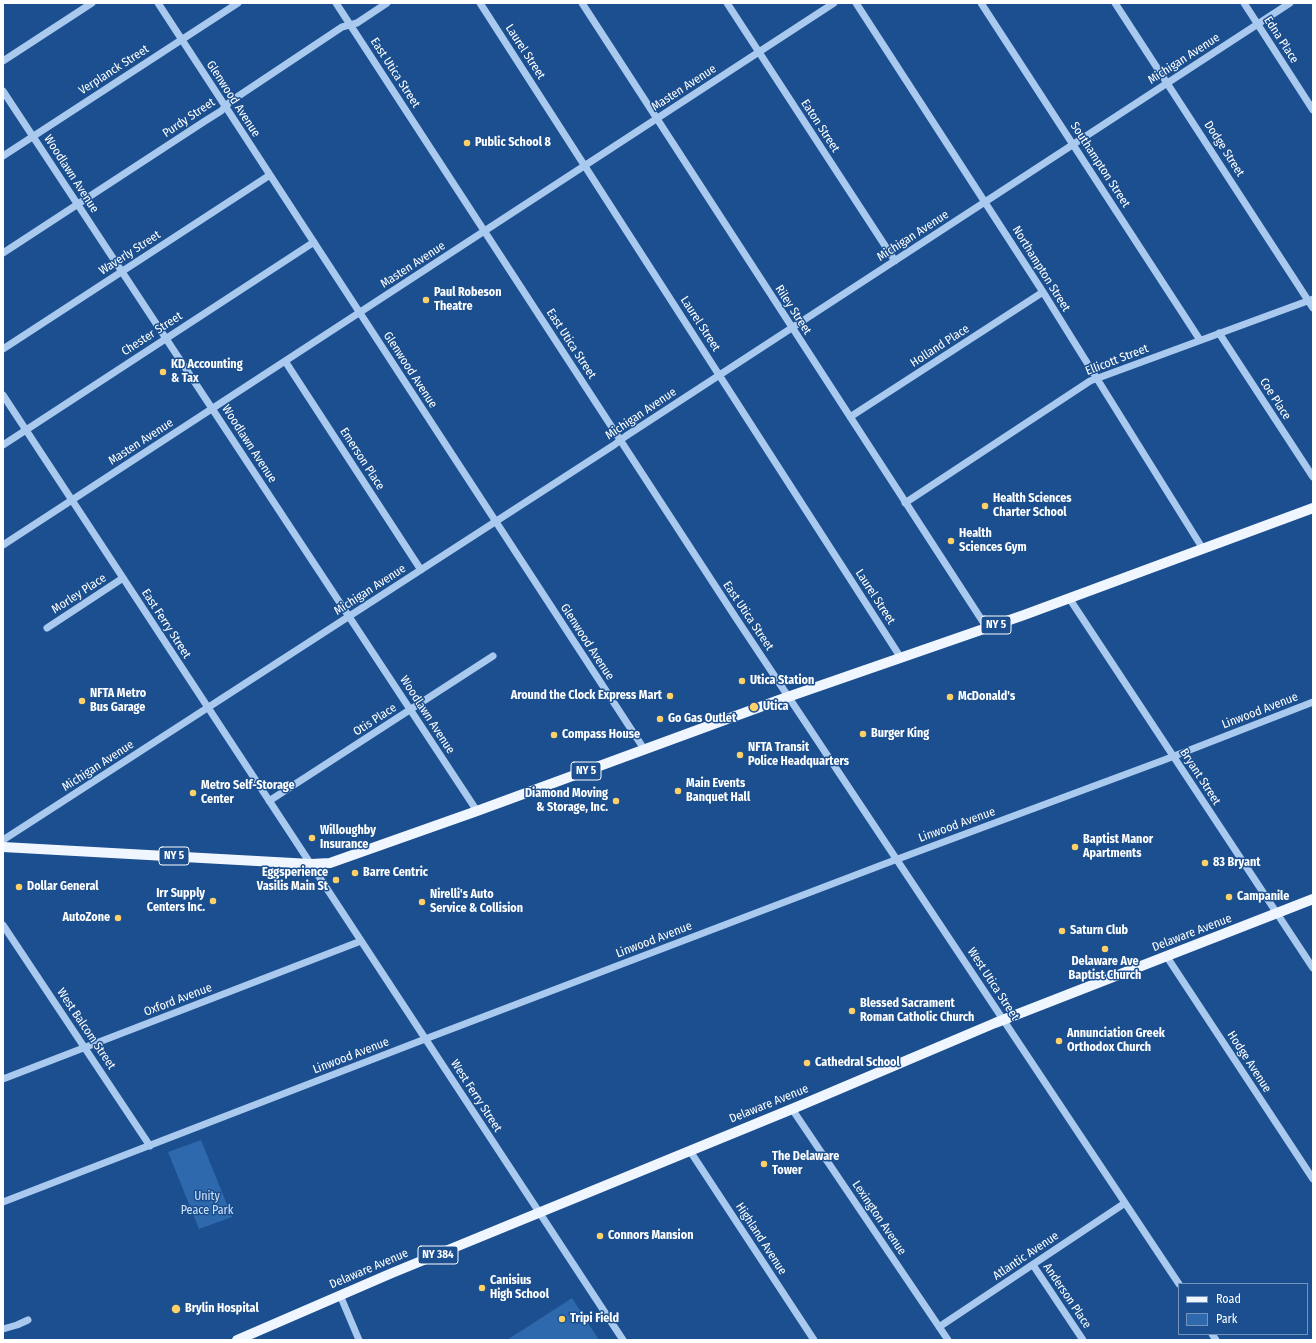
<!DOCTYPE html>
<style>
body{margin:0}
#map{position:relative;width:1316px;height:1343px;overflow:hidden;background:#1b4f8f;font-family:"Fira Sans Condensed",sans-serif}
canvas{display:block}
.frame{position:absolute;inset:0;border:4px solid #fff;pointer-events:none}
.legend{position:absolute;left:1178px;top:1283px;width:130px;height:52px;box-sizing:border-box;background:#1b4f8f;border:1px solid #7695bc;margin:0;padding:5px 7px;list-style:none;font-size:12px;color:#fff}
.legend li{display:flex;align-items:center;gap:8px;height:20px}
.legend b{width:20px;border:1px solid #7695bc}
</style>
<div id="map">
<canvas width="1316" height="1343"></canvas>
<div class="frame"></div>
<ul class="legend">
<li><b style="height:5px;background:#f0f6ff"></b>Road</li>
<li><b style="height:11px;background:#2e69ad"></b>Park</li>
</ul>
</div>
<script>
const g = document.querySelector('canvas').getContext('2d');
g.lineJoin = 'round';
function fillPath(path, color) { g.fillStyle = color; g.fill(path, 'evenodd'); }
const toPath = rows => new Path2D(rows.map(r => 'M' + r).join(''));
function stroke(path, color, width, dash) { g.strokeStyle = color; g.lineWidth = width; g.lineCap = dash ? 'butt' : 'round'; g.setLineDash(dash || []); g.stroke(path); }
function write(font, color, halo, rows, align = 'center') {
  g.font = font + ' "Fira Sans Condensed",sans-serif'; g.lineWidth = 3; g.setLineDash([]); g.textBaseline = 'middle'; g.strokeStyle = halo; g.fillStyle = color; for (const [text, x, y, turn = 0] of rows) {
    g.save(); g.translate(x, y); g.rotate((+turn || 0) * Math.PI / 180); g.textAlign = isNaN(turn) ? turn : align; if (halo) g.strokeText(text, 0, 0); g.fillText(text, 0, 0); g.restore();
  }
}
const green = toPath([
 [201,1140,232,1217,199,1229,168,1152],
 [572,1298,599,1340,507,1340]
]);
const minor = toPath([
 [158,3,644,749],
 [336,3,736,618,1179,1284],
 [480,3,901,658],
 [582,3,987,628],
 [727,3,895,261],
 [856,3,1043,292,1203,549],
 [981,3,1200,340],
 [1115,3,1313,308],
 [1244,3,1313,110],
 [3,61,92,3],
 [3,91,477,811],
 [3,156,238,3],
 [3,253,205,121,221,111,231,101,342,27,357,23,387,3],
 [1219,333,1313,477],
 [3,349,270,175],
 [285,361,421,570],
 [3,395,623,1340],
 [850,417,1043,292],
 [3,445,314,242],
 [905,503,1090,381,1313,299],
 [3,545,834,3],
 [1069,598,1313,968],
 [47,628,123,578],
 [269,801,493,656],
 [3,840,614,445,626,436,1290,3],
 [3,925,150,1146],
 [1167,957,1313,1179],
 [3,1079,361,941],
 [792,1109,948,1340],
 [690,1151,814,1340],
 [3,1202,433,1036,887,863,1164,760,1313,702],
 [1033,1265,1083,1340],
 [340,1295,359,1340],
 [939,1327,1125,1203],
 [3,1329,17,1325,28,1320],
 [1212,1334,1216,1340]
]);
const major = toPath([
 [3,847,311,864,330,863,477,811,779,700,1024,615,1313,508],
 [237,1340,392,1273,792,1109,995,1023,1313,899]
]);
const markers = [
 [467,143,4,"#ffd166"],
 [426,300,4,"#ffd166"],
 [163,372,4,"#ffd166"],
 [985,506,4,"#ffd166"],
 [951,541,4,"#ffd166"],
 [742,681,4,"#ffd166"],
 [670,696,4,"#ffd166"],
 [950,697,4,"#ffd166"],
 [82,701,4,"#ffd166"],
 [754,707,5,"#ffd166"],
 [660,719,4,"#ffd166"],
 [863,734,4,"#ffd166"],
 [554,735,4,"#ffd166"],
 [740,755,4,"#ffd166"],
 [678,791,4,"#ffd166"],
 [193,793,4,"#ffd166"],
 [616,801,4,"#ffd166"],
 [312,838,4,"#ffd166"],
 [1075,847,4,"#ffd166"],
 [1205,863,4,"#ffd166"],
 [355,873,4,"#ffd166"],
 [336,880,4,"#ffd166"],
 [19,887,4,"#ffd166"],
 [1229,897,4,"#ffd166"],
 [213,901,4,"#ffd166"],
 [422,902,4,"#ffd166"],
 [118,918,4,"#ffd166"],
 [1062,931,4,"#ffd166"],
 [1105,949,4,"#ffd166"],
 [852,1011,4,"#ffd166"],
 [1059,1041,4,"#ffd166"],
 [807,1063,4,"#ffd166"],
 [764,1164,4,"#ffd166"],
 [600,1236,4,"#ffd166"],
 [482,1288,4,"#ffd166"],
 [176,1309,5,"#ffd166"],
 [562,1319,4,"#ffd166"]
];
const shields = [
 [996,625,30],
 [586,771,30],
 [174,856,30],
 [438,1255,40]
];
const shieldNames = [
 ["NY 5",996,625],
 ["NY 5",586,771],
 ["NY 5",174,856],
 ["NY 384",438,1255]
];
const streetNames = [
 ["Edna Place",1281,40,57],
 ["Laurel Street",525,52,57],
 ["Michigan Avenue",1184,59,-33],
 ["Verplanck Street",114,70,-33],
 ["East Utica Street",395,73,57],
 ["Masten Avenue",684,88,-33],
 ["Glenwood Avenue",233,99,57],
 ["Purdy Street",189,118,-34],
 ["Eaton Street",820,126,57],
 ["Dodge Street",1224,149,57],
 ["Southampton Street",1100,165,57],
 ["Woodlawn Avenue",71,174,57],
 ["Michigan Avenue",913,236,-33],
 ["Waverly Street",130,253,-33],
 ["Masten Avenue",413,265,-33],
 ["Northampton Street",1041,269,58],
 ["Riley Street",793,310,57],
 ["Laurel Street",700,324,57],
 ["Chester Street",152,334,-33],
 ["East Utica Street",571,344,57],
 ["Holland Place",940,346,-33],
 ["Ellicott Street",1117,360,-21],
 ["Glenwood Avenue",410,370,57],
 ["Coe Place",1275,399,57],
 ["Michigan Avenue",641,414,-34],
 ["Masten Avenue",141,442,-33],
 ["Woodlawn Avenue",249,444,57],
 ["Emerson Place",362,459,57],
 ["Michigan Avenue",370,590,-33],
 ["Morley Place",79,594,-33],
 ["Laurel Street",875,597,57],
 ["East Utica Street",748,616,56],
 ["East Ferry Street",166,624,57],
 ["Glenwood Avenue",587,642,57],
 ["Linwood Avenue",1260,711,-21],
 ["Woodlawn Avenue",427,715,57],
 ["Otis Place",375,720,-33],
 ["Michigan Avenue",98,766,-33],
 ["Bryant Street",1200,777,57],
 ["Linwood Avenue",957,825,-20],
 ["Delaware Avenue",1192,933,-21],
 ["Linwood Avenue",654,940,-21],
 ["West Utica Street",993,984,57],
 ["Oxford Avenue",178,1000,-21],
 ["West Balcom Street",86,1029,56],
 ["Linwood Avenue",351,1056,-21],
 ["Hodge Avenue",1249,1062,57],
 ["West Ferry Street",476,1096,57],
 ["Delaware Avenue",769,1104,-22],
 ["Lexington Avenue",879,1218,56],
 ["Highland Avenue",761,1239,57],
 ["Atlantic Avenue",1026,1256,-34],
 ["Delaware Avenue",369,1269,-23],
 ["Anderson Place",1067,1296,56]
];
const poiNames = [
 ["Public School 8",475,143],
 ["Paul Robeson",434,293],
 ["Theatre",434,307],
 ["KD Accounting",171,365],
 ["& Tax",171,379],
 ["Health Sciences",993,499],
 ["Charter School",993,513],
 ["Health",959,534],
 ["Sciences Gym",959,548],
 ["Utica Station",750,681],
 ["NFTA Metro",90,694],
 ["Bus Garage",90,708],
 ["Around the Clock Express Mart",662,696,"right"],
 ["McDonald's",958,697],
 ["Utica",763,707],
 ["Go Gas Outlet",668,719],
 ["Burger King",871,734],
 ["Compass House",562,735],
 ["NFTA Transit",748,748],
 ["Police Headquarters",748,762],
 ["Main Events",686,784],
 ["Banquet Hall",686,798],
 ["Metro Self-Storage",201,786],
 ["Center",201,800],
 ["Diamond Moving",608,794,"right"],
 ["& Storage, Inc.",608,808,"right"],
 ["Willoughby",320,831],
 ["Insurance",320,845],
 ["Baptist Manor",1083,840],
 ["Apartments",1083,854],
 ["83 Bryant",1213,863],
 ["Eggsperience",328,873,"right"],
 ["Vasilis Main St",328,887,"right"],
 ["Barre Centric",363,873],
 ["Dollar General",27,887],
 ["Irr Supply",205,894,"right"],
 ["Centers Inc.",205,908,"right"],
 ["Nirelli's Auto",430,895],
 ["Service & Collision",430,909],
 ["Campanile",1237,897],
 ["AutoZone",110,918,"right"],
 ["Saturn Club",1070,931],
 ["Delaware Ave",1105,962,"center"],
 ["Baptist Church",1105,976,"center"],
 ["Blessed Sacrament",860,1004],
 ["Roman Catholic Church",860,1018],
 ["Annunciation Greek",1067,1034],
 ["Orthodox Church",1067,1048],
 ["Cathedral School",815,1063],
 ["The Delaware",772,1157],
 ["Tower",772,1171],
 ["Connors Mansion",608,1236],
 ["Canisius",490,1281],
 ["High School",490,1295],
 ["Brylin Hospital",185,1309],
 ["Tripi Field",570,1319]
];
const parkNames = [
 ["Unity",207,1197],
 ["Peace Park",207,1211]
];
fillPath(green, '#2e69ad');
stroke(minor, '#a9c9ee', 7);
stroke(major, '#f0f6ff', 10);
for (const [x, y, r, color] of markers) { const dot = new Path2D(); dot.arc(x, y, r, 0, 2 * Math.PI); g.fillStyle = color; g.fill(dot); stroke(dot, '#1b4f8f', 1.5); }
for (const [x, y, w] of shields) { const box = new Path2D(); box.roundRect(x - w / 2, y - 9, w, 18, 3); g.fillStyle = '#1b4f8f'; g.fill(box); stroke(box, '#fff', 1); }
write('bold 11px', '#fff', null, shieldNames);
write('12px', '#fff', '#1b4f8f', streetNames);
write('bold 12px', '#fff', '#1b4f8f', poiNames, 'left');
write('12px', '#cfe3fa', '#1b4f8f', parkNames);
</script>
